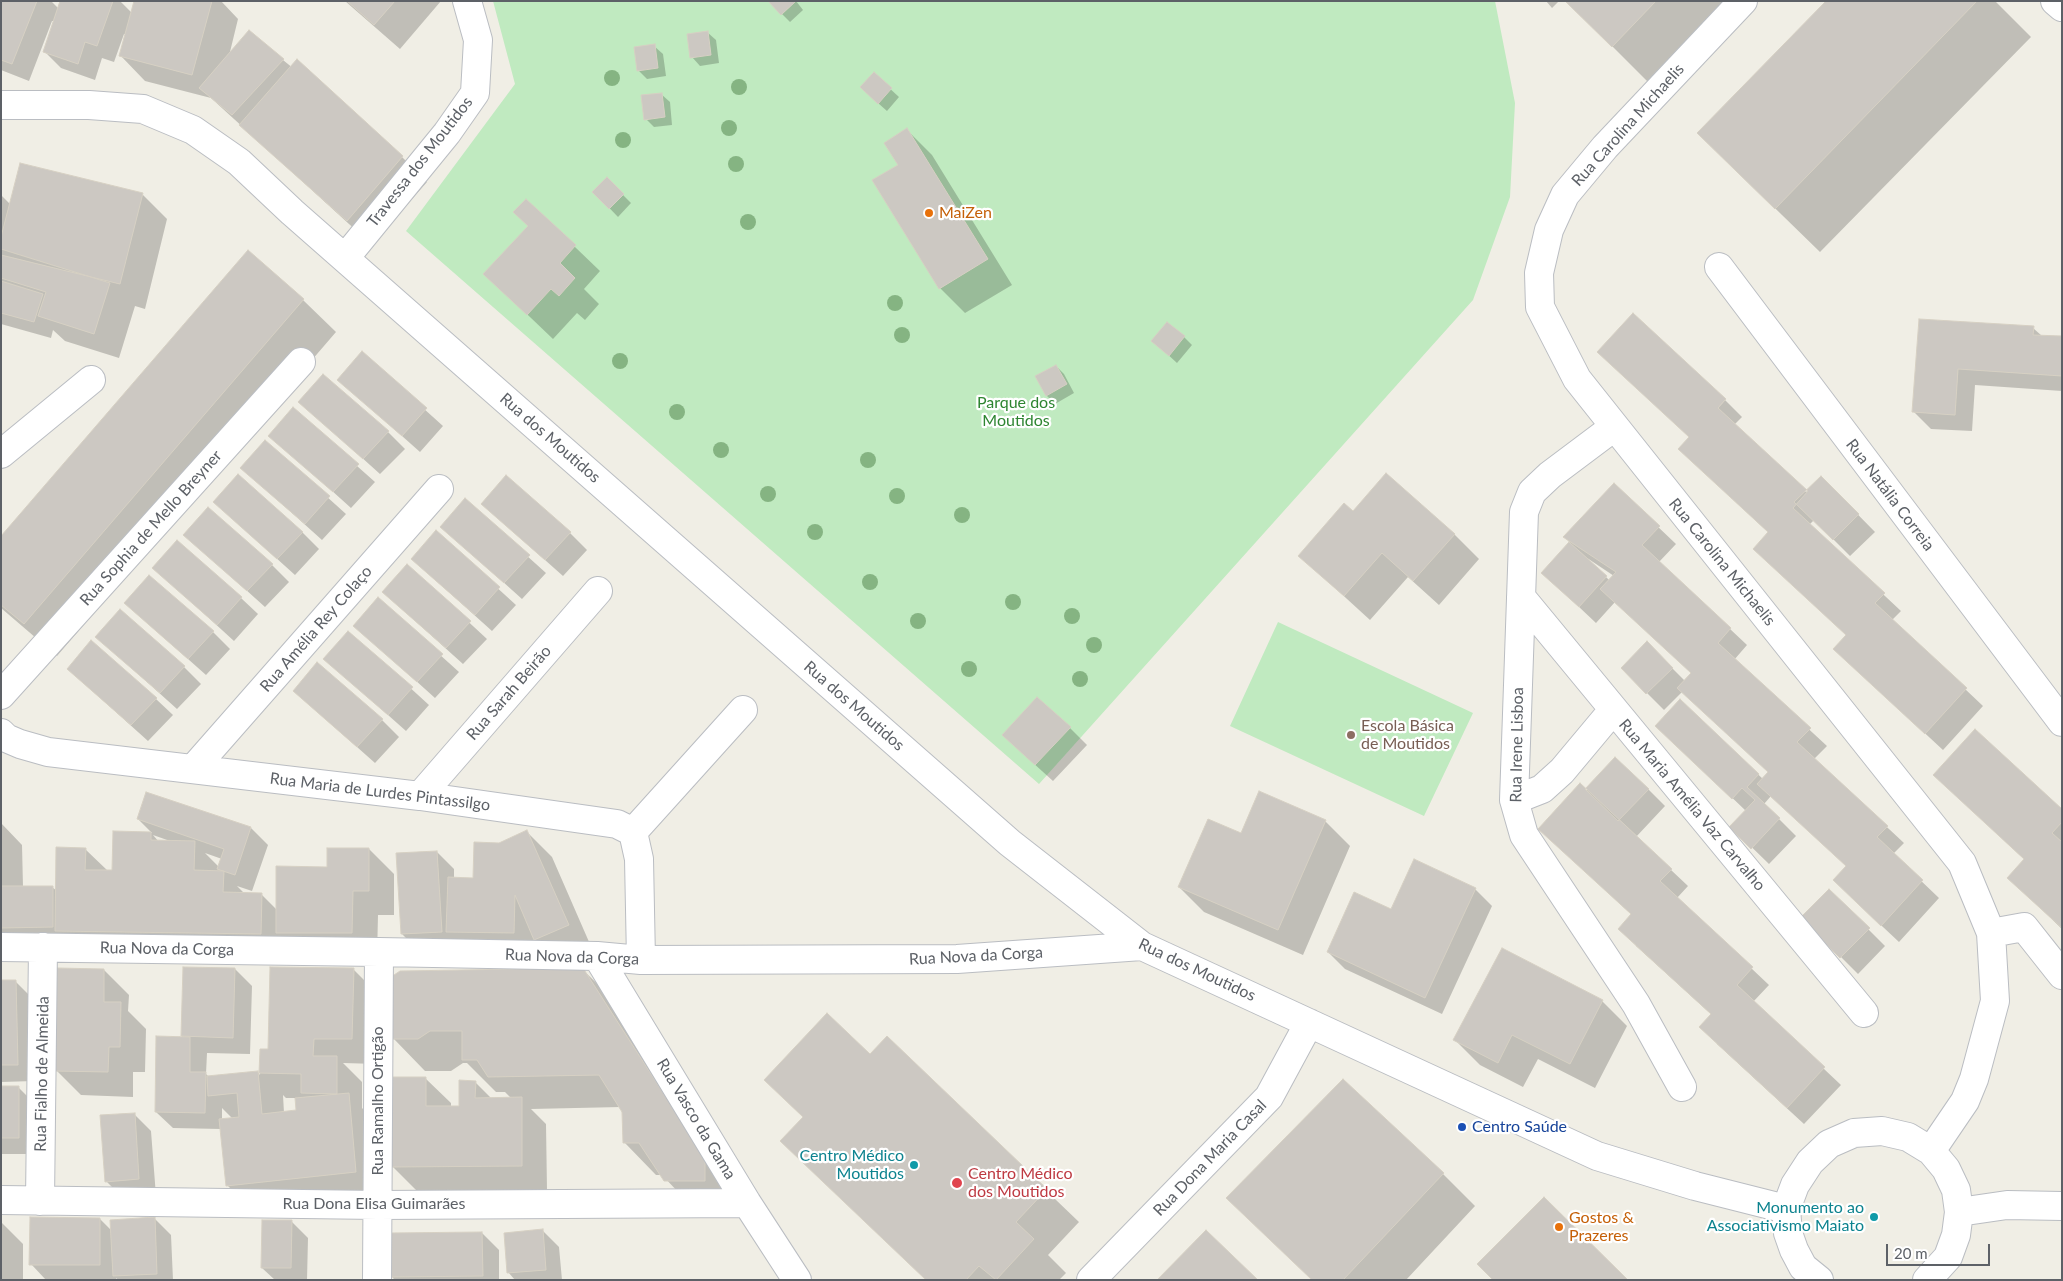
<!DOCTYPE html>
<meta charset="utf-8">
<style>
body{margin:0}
#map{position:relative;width:2063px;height:1281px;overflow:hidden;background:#f0eee5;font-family:Lato,sans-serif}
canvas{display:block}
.frame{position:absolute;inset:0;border:2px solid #5d6167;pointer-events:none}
.scale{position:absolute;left:1886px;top:1244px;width:104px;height:22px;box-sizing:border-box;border:2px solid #5d6167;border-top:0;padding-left:6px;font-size:15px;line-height:18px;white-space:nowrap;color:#5d6167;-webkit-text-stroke:4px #fff;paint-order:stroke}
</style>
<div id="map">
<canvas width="2063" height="1281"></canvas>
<div class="frame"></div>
<div class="scale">20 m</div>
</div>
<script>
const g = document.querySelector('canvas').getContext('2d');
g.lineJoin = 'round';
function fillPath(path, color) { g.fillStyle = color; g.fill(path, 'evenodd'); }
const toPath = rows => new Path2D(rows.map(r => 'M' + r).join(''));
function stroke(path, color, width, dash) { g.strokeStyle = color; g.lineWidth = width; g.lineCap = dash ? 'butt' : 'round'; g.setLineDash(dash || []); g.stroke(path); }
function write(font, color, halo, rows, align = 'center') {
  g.font = font + ' Lato,sans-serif'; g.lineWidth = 4.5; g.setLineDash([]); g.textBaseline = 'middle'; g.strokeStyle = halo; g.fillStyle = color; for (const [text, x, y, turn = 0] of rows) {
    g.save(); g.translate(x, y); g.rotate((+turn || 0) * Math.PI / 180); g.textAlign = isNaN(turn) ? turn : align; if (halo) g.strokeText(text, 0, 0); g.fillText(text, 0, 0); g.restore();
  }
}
const green = toPath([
 [493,1,1495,1,1515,103,1510,197,1473,300,1039,784,406,231,515,84],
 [1278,622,1473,713,1424,816,1230,726]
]);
const shadow = toPath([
 [1,1,51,1,59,9,94,1,120,1,132,13,135,1,221,1,238,19,229,56,283,60,402,157,427,182,372,245,211,98,145,81,120,55,126,34,124,34,114,62,102,58,95,80,61,68,44,51,55,21,52,21,29,81,1,70],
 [345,1,441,1,400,49],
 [796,1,803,10,790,22,782,14],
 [1546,1,1559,1,1552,8],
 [1567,1,1744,1,1657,91],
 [1828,1,1995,1,2031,37,1820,252,1744,178],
 [707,32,716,40,719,63,700,66,692,57],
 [654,46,663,54,666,76,647,79,639,71,635,48],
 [874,74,899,97,887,111,870,96],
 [661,94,670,102,672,125,654,127,646,119],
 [907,130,932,155,1012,285,965,313,940,288,899,165],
 [607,179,631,203,618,217,594,192],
 [142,194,167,219,145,309,135,306,119,358,65,341,53,330,51,338,1,324,1,195,11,205],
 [526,200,600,271,584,289,599,304,585,320,577,313,553,339,485,274,530,226],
 [248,252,303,300,336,332,57,656,1,608,1,538],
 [1920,320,2033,328,2042,336,2062,338,2062,391,1975,385,1972,431,1931,429,1914,412],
 [1184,337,1192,345,1177,363,1153,341],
 [362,353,443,426,420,452,339,380],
 [1056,366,1064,374,1074,393,1055,404,1047,396,1037,377],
 [1725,400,1742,417,1734,425,1806,492,1821,477,1875,532,1850,556,1814,520,1809,525,1901,611,1892,620,1983,706,1943,750,1834,649,1847,635,1769,533,1680,449],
 [300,402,388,432,405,449,380,474],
 [293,409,375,482,351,508,270,435],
 [265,441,346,514,322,540,242,468],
 [1614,485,1676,544,1659,562,1747,645,1734,660,1827,746,1814,759,1904,843,1893,854,1939,898,1899,942,1851,897,1847,866,1771,796,1764,804,1796,836,1769,864,1731,827,1746,811,1674,742,1680,701,1763,779,1769,772,1683,691,1664,710,1622,668,1647,643,1685,681,1692,673,1615,602,1596,623,1543,573,1570,543,1565,537],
 [1587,558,1614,576,1610,581],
 [465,500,546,573,522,599,442,527],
 [214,502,302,532,319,549,295,575],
 [482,504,570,533,587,550,563,576],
 [1353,512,1454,534,1479,559,1439,605,1408,577,1370,620,1300,556],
 [436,532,516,605,492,631,412,559],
 [185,535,272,565,289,582,265,607],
 [407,565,487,639,463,664,383,592],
 [154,568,241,598,258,614,234,641],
 [378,599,459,672,435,698,354,625],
 [125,603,213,632,230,649,206,675],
 [349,632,429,705,406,731,325,659],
 [97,637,184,667,201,684,177,709],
 [68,669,156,699,173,715,148,741],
 [294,691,382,720,399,737,375,763],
 [1070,728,1087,745,1053,781,1021,752],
 [1935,775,2062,810,2062,929,2009,878,2025,860],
 [1648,789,1665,806,1636,837,1688,886,1677,898,1769,985,1753,1002,1841,1085,1804,1124,1717,1044,1712,1015,1636,946,1632,915,1557,845,1585,790],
 [147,794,251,828,268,845,252,891,237,886,244,893,261,894,277,910,328,868,369,849,394,874,394,915,378,915,377,957,1,953,1,823,22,845,23,887,52,887,57,891,85,849,108,871,113,871,115,832,152,833,138,819],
 [153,835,170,841,159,842],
 [205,853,222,859,219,867],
 [1325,821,1350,846,1303,955,1204,912,1179,887,1242,835],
 [527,832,552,857,593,951,419,951,402,934,437,852,454,869,454,879,474,879,500,844],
 [1475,889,1492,906,1442,1014,1345,969,1328,952,1391,911],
 [1829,890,1885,946,1858,974,1802,918],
 [184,968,235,969,252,986,250,1054,207,1053,206,1074,209,1077,258,1072,260,1075,261,1051,270,1051,353,969,378,994,377,1064,343,1063,362,1082,362,1108,373,1119,381,1196,252,1210,227,1185,221,1129,173,1128,156,1112,182,1038],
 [283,1095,286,1098,296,1098,298,1111,284,1113],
 [222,1108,233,1119,222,1120],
 [104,970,129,995,128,1011,146,1029,145,1072,133,1072,133,1097,81,1095,56,1070],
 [583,970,616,1002,737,1192,698,1213,662,1175,656,1175,624,1142,624,1111,621,1107,531,1109,546,1124,547,1190,417,1191,392,1166,425,1078,451,1103,451,1107,461,1107,475,1082,492,1099,512,1099,505,1092,496,1092,467,1063,463,1063,451,1071,425,1071,393,1038],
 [1,981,15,981,32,998,34,1081,1,1082],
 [1602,1001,1627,1026,1595,1088,1538,1059,1523,1087,1480,1065,1455,1040],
 [887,1038,1079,1222,1048,1255,1066,1273,1059,1280,926,1280,804,1118,766,1080,870,1056],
 [1,1087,18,1087,35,1104,35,1154,1,1154],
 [134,1114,151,1131,156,1196,123,1198,106,1181],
 [1443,1174,1475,1206,1406,1280,1312,1280],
 [154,1218,171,1235,173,1280,118,1280,116,1278,116,1280,46,1280,31,1264,100,1219,112,1231],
 [291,1221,308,1238,307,1280,275,1280,262,1268],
 [1,1222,23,1244,23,1280,1,1280],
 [542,1230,559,1247,562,1280,515,1280,508,1272],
 [482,1233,499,1250,499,1280,395,1280,392,1277]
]);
const building = toPath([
 [1,1,37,1,12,64,1,60,1,1],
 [60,1,113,1,97,46,85,42,78,64,43,52,60,1],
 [134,1,212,1,192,75,119,56,134,1],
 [347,1,395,1,374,25,347,1],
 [768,1,796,1,781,15,768,1],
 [1565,1,1656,1,1612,47,1565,1],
 [1826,1,1977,1,1775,209,1697,133,1826,1],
 [249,30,284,59,232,115,199,88,249,30],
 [708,31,711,55,690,58,687,34,708,31],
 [655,44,658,68,637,71,634,47,655,44],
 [297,59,403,156,347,221,239,125,297,59],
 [874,72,892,88,878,104,860,87,874,72],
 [662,93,665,117,644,120,641,95,662,93],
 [907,128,988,259,939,289,872,180,898,165,884,143,907,128],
 [20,163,143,193,120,284,1,255,1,237,20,163],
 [607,177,624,194,609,209,592,192,607,177],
 [526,199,576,245,560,263,575,278,559,296,551,289,527,315,483,274,528,226,513,212,526,199],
 [1,249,110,283,94,334,38,316,46,292,1,278,1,249],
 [248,250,304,299,24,624,1,605,1,536,248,250],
 [1,281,43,294,34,322,1,313,1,281],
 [1633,313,1726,399,1718,408,1808,491,1793,508,1885,593,1875,603,1967,688,1925,734,1833,649,1846,635,1753,549,1768,532,1678,449,1689,437,1597,352,1633,313],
 [1919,319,2034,326,2033,335,2062,336,2062,376,1958,369,1955,415,1912,412,1919,319],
 [1167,322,1185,336,1169,356,1151,341,1167,322],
 [362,351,427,408,402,436,337,380,362,351],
 [1056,365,1067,384,1046,396,1035,376,1056,365],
 [323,374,389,431,363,459,298,402,323,374],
 [293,407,359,464,333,492,268,436,293,407],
 [265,440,330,496,305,524,240,468,265,440],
 [1386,473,1455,534,1413,581,1382,553,1344,596,1298,556,1344,503,1353,511,1386,473],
 [238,474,303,532,277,559,213,502,238,474],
 [506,475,571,532,545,560,481,504,506,475],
 [1821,476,1859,514,1833,540,1794,502,1821,476],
 [1614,483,1660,526,1642,545,1731,628,1718,643,1811,728,1797,742,1888,826,1877,837,1923,880,1881,926,1833,880,1846,866,1757,784,1768,772,1677,688,1691,673,1600,589,1616,572,1563,537,1614,483],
 [465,498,530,555,504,583,440,527,465,498],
 [208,507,273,564,247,591,183,535,208,507],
 [436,530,500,587,475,615,411,559,436,530],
 [177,540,242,597,217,625,152,568,177,540],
 [1569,542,1607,576,1579,607,1541,573,1569,542],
 [407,564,471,621,446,648,382,592,407,564],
 [149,575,214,631,188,659,124,603,149,575],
 [378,597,443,654,417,682,353,626,378,597],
 [120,609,185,666,160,693,95,637,120,609],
 [348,631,413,687,388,715,323,659,348,631],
 [91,640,157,698,131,725,67,669,91,640],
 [1647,641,1673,668,1646,694,1621,668,1647,641],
 [317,662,383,719,357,747,293,691,317,662],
 [1037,697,1071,727,1035,765,1002,735,1037,697],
 [1680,699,1759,774,1747,787,1780,818,1751,849,1729,827,1755,800,1742,788,1732,799,1655,726,1680,699],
 [1975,729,2062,809,2062,822,2052,833,2062,842,2062,928,2007,878,2024,859,1933,775,1975,729],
 [1615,757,1649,789,1618,821,1585,789,1615,757],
 [1580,783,1672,869,1660,881,1753,967,1737,985,1825,1067,1787,1108,1699,1027,1711,1014,1618,929,1631,914,1538,829,1580,783],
 [1259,791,1326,820,1278,930,1178,887,1208,819,1241,833,1259,791],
 [146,792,251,827,235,875,217,869,224,849,137,819,146,792],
 [527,830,569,925,534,940,515,895,514,933,446,932,448,877,473,878,474,842,499,843,527,830],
 [113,831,151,832,151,840,195,841,194,870,224,871,223,892,262,893,261,934,55,931,56,847,86,848,85,870,112,870,113,831],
 [327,848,369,848,369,891,353,891,352,933,276,933,276,866,327,867,327,848],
 [437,851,442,932,401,934,396,853,437,851],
 [1414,859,1476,888,1425,998,1327,952,1354,892,1391,909,1414,859],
 [1,886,53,886,53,927,1,928,1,886],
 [1829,889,1870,928,1840,958,1800,918,1829,889],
 [1502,948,1603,1000,1570,1064,1512,1035,1498,1063,1453,1040,1502,948],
 [183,967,235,968,233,1038,181,1036,183,967],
 [270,967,354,968,352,1039,314,1039,313,1056,337,1056,337,1094,301,1093,301,1074,259,1073,260,1049,268,1049,270,967],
 [57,968,104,969,104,1002,121,1002,120,1047,109,1047,108,1072,55,1071,57,968],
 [583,968,705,1158,705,1181,664,1181,639,1143,623,1143,622,1112,599,1075,488,1077,477,1060,462,1060,462,1031,430,1031,418,1039,391,1039,391,977,400,971,583,968],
 [1,980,16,980,18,1065,1,1065,1,980],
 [827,1013,870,1054,887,1036,1047,1189,1016,1222,1034,1239,996,1280,979,1266,966,1280,926,1280,780,1141,803,1117,764,1080,827,1013],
 [156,1036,190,1037,190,1072,206,1072,205,1113,155,1112,156,1036],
 [258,1071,262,1114,296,1110,295,1098,349,1093,356,1172,226,1186,219,1119,239,1117,237,1093,208,1096,207,1076,258,1071],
 [391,1077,426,1077,426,1106,459,1106,459,1080,476,1081,475,1098,522,1097,522,1166,391,1167,391,1077],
 [1343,1079,1444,1173,1343,1280,1312,1280,1226,1198,1343,1079],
 [1,1086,19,1086,19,1138,1,1138,1,1086],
 [135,1113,139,1179,105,1182,100,1115,135,1113],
 [1544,1197,1628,1280,1493,1280,1477,1264,1544,1197],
 [30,1217,100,1218,100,1265,29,1265,30,1217],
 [155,1217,157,1274,113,1276,110,1220,155,1217],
 [262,1220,292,1220,291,1268,261,1268,262,1220],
 [543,1229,546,1270,507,1273,504,1233,543,1229],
 [1206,1230,1258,1280,1157,1280,1206,1230],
 [482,1232,483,1276,391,1277,390,1233,482,1232]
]);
const minor = toPath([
 [1743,1,1605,147,1565,195,1549,230,1539,273,1540,307,1577,379,1962,863,1991,933,1995,1001,1974,1079,1965,1101,1931,1151],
 [2055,1,2062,7],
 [1,105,89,105,143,109,193,130,239,162,292,212,1010,843,1142,946,1597,1156,1695,1186,1786,1209],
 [345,258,447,133,475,93,478,40,467,1],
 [1719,267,2062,722],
 [1614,427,1550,475,1532,492,1524,512,1514,800,1524,835,1636,1004,1682,1087],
 [1,454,91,380],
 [1521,597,1864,1013],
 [1,695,301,362],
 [1,733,6,738,20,744,48,752,420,796,617,824,633,832,639,859,641,960],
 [193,769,439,489],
 [420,796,598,591],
 [1514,800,1542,789,1562,771,1613,710],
 [633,832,743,710],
 [1991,933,2024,927,2062,975],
 [1,947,379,952,597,956,641,960,957,959,1142,946],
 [597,956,747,1203,797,1280],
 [1,1200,378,1205,747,1203],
 [40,1201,43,947],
 [1959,1212,2007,1205,2062,1206],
 [377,1280,379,952],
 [1091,1280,1269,1097,1309,1023],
 [1819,1280,1803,1267,1794,1250,1788,1233,1786,1209,1795,1185,1810,1162,1829,1144,1854,1133,1882,1131,1908,1137,1931,1151,1946,1169,1956,1190,1959,1212,1956,1235,1948,1257,1927,1280]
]);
const trees = [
 [612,78],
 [739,87],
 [729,128],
 [623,140],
 [736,164],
 [748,222],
 [895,303],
 [902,335],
 [620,361],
 [677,412],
 [721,450],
 [868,460],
 [768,494],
 [897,496],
 [962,515],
 [815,532],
 [870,582],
 [1013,602],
 [1072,616],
 [918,621],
 [1094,645],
 [969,669],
 [1080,679]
];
const markers = [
 [929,213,5,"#e8710a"],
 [1351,735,5,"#8d6e63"],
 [1462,1127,5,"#1a4fb4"],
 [914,1165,5,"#0f9aa8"],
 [957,1183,6,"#e0444e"],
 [1874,1217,5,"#0f9aa8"],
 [1559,1227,5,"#e8710a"]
];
const streetNames = [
 ["Rua Carolina Michaelis",1628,125,-48],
 ["Travessa dos Moutidos",420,162,-52],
 ["Rua dos Moutidos",550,438,41],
 ["Rua Natália Correia",1890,495,53],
 ["Rua Sophia de Mello Breyner",151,528,-48],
 ["Rua Carolina Michaelis",1722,562,51],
 ["Rua Amélia Rey Colaço",316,629,-49],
 ["Rua Sarah Beirão",509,693,-49],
 ["Rua dos Moutidos",854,706,41],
 ["Rua Irene Lisboa",1517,745,-89],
 ["Rua Maria de Lurdes Pintassilgo",380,792,7],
 ["Rua Maria Amélia Vaz Carvalho",1692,805,50],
 ["Rua Nova da Corga",167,949,1],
 ["Rua Nova da Corga",976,956,-3],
 ["Rua Nova da Corga",572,957,2],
 ["Rua dos Moutidos",1197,970,25],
 ["Rua Fialho de Almeida",42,1074,-89],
 ["Rua Ramalho Ortigão",378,1101,-90],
 ["Rua Vasco da Gama",696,1119,59],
 ["Rua Dona Maria Casal",1210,1158,-46],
 ["Rua Dona Elisa Guimarães",374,1204]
];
const foodNames = [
 ["MaiZen",939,213],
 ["Gostos &",1569,1218],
 ["Prazeres",1569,1236]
];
const parkNames = [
 ["Parque dos",1016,403],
 ["Moutidos",1016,421]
];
const educationNames = [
 ["Escola Básica",1361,726],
 ["de Moutidos",1361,744]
];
const transitNames = [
 ["Centro Saúde",1472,1127]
];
const cultureNames = [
 ["Centro Médico",904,1156],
 ["Moutidos",904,1174],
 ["Monumento ao",1864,1208],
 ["Associativismo Maiato",1864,1226]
];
const healthNames = [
 ["Centro Médico",968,1174],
 ["dos Moutidos",968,1192]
];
fillPath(green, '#c0eac0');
fillPath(shadow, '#0003');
fillPath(building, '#ccc8c2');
stroke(building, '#d6d0c3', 1);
stroke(minor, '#babdc2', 30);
stroke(minor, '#fff', 28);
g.fillStyle = '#85b482';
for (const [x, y] of trees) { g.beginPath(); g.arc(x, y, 8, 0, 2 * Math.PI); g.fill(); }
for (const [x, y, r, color] of markers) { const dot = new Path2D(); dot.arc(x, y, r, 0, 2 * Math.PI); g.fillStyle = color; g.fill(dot); stroke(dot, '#fff', 2); }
write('16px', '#5d6167', '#fff', streetNames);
write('16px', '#c56008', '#fff', foodNames, 'left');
write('16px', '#2e8531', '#fff', parkNames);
write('16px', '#785e54', '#fff', educationNames, 'left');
write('16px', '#164399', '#fff', transitNames, 'left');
write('16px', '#0d838f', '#fff', cultureNames, 'right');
write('16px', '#be3a42', '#fff', healthNames, 'left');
</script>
